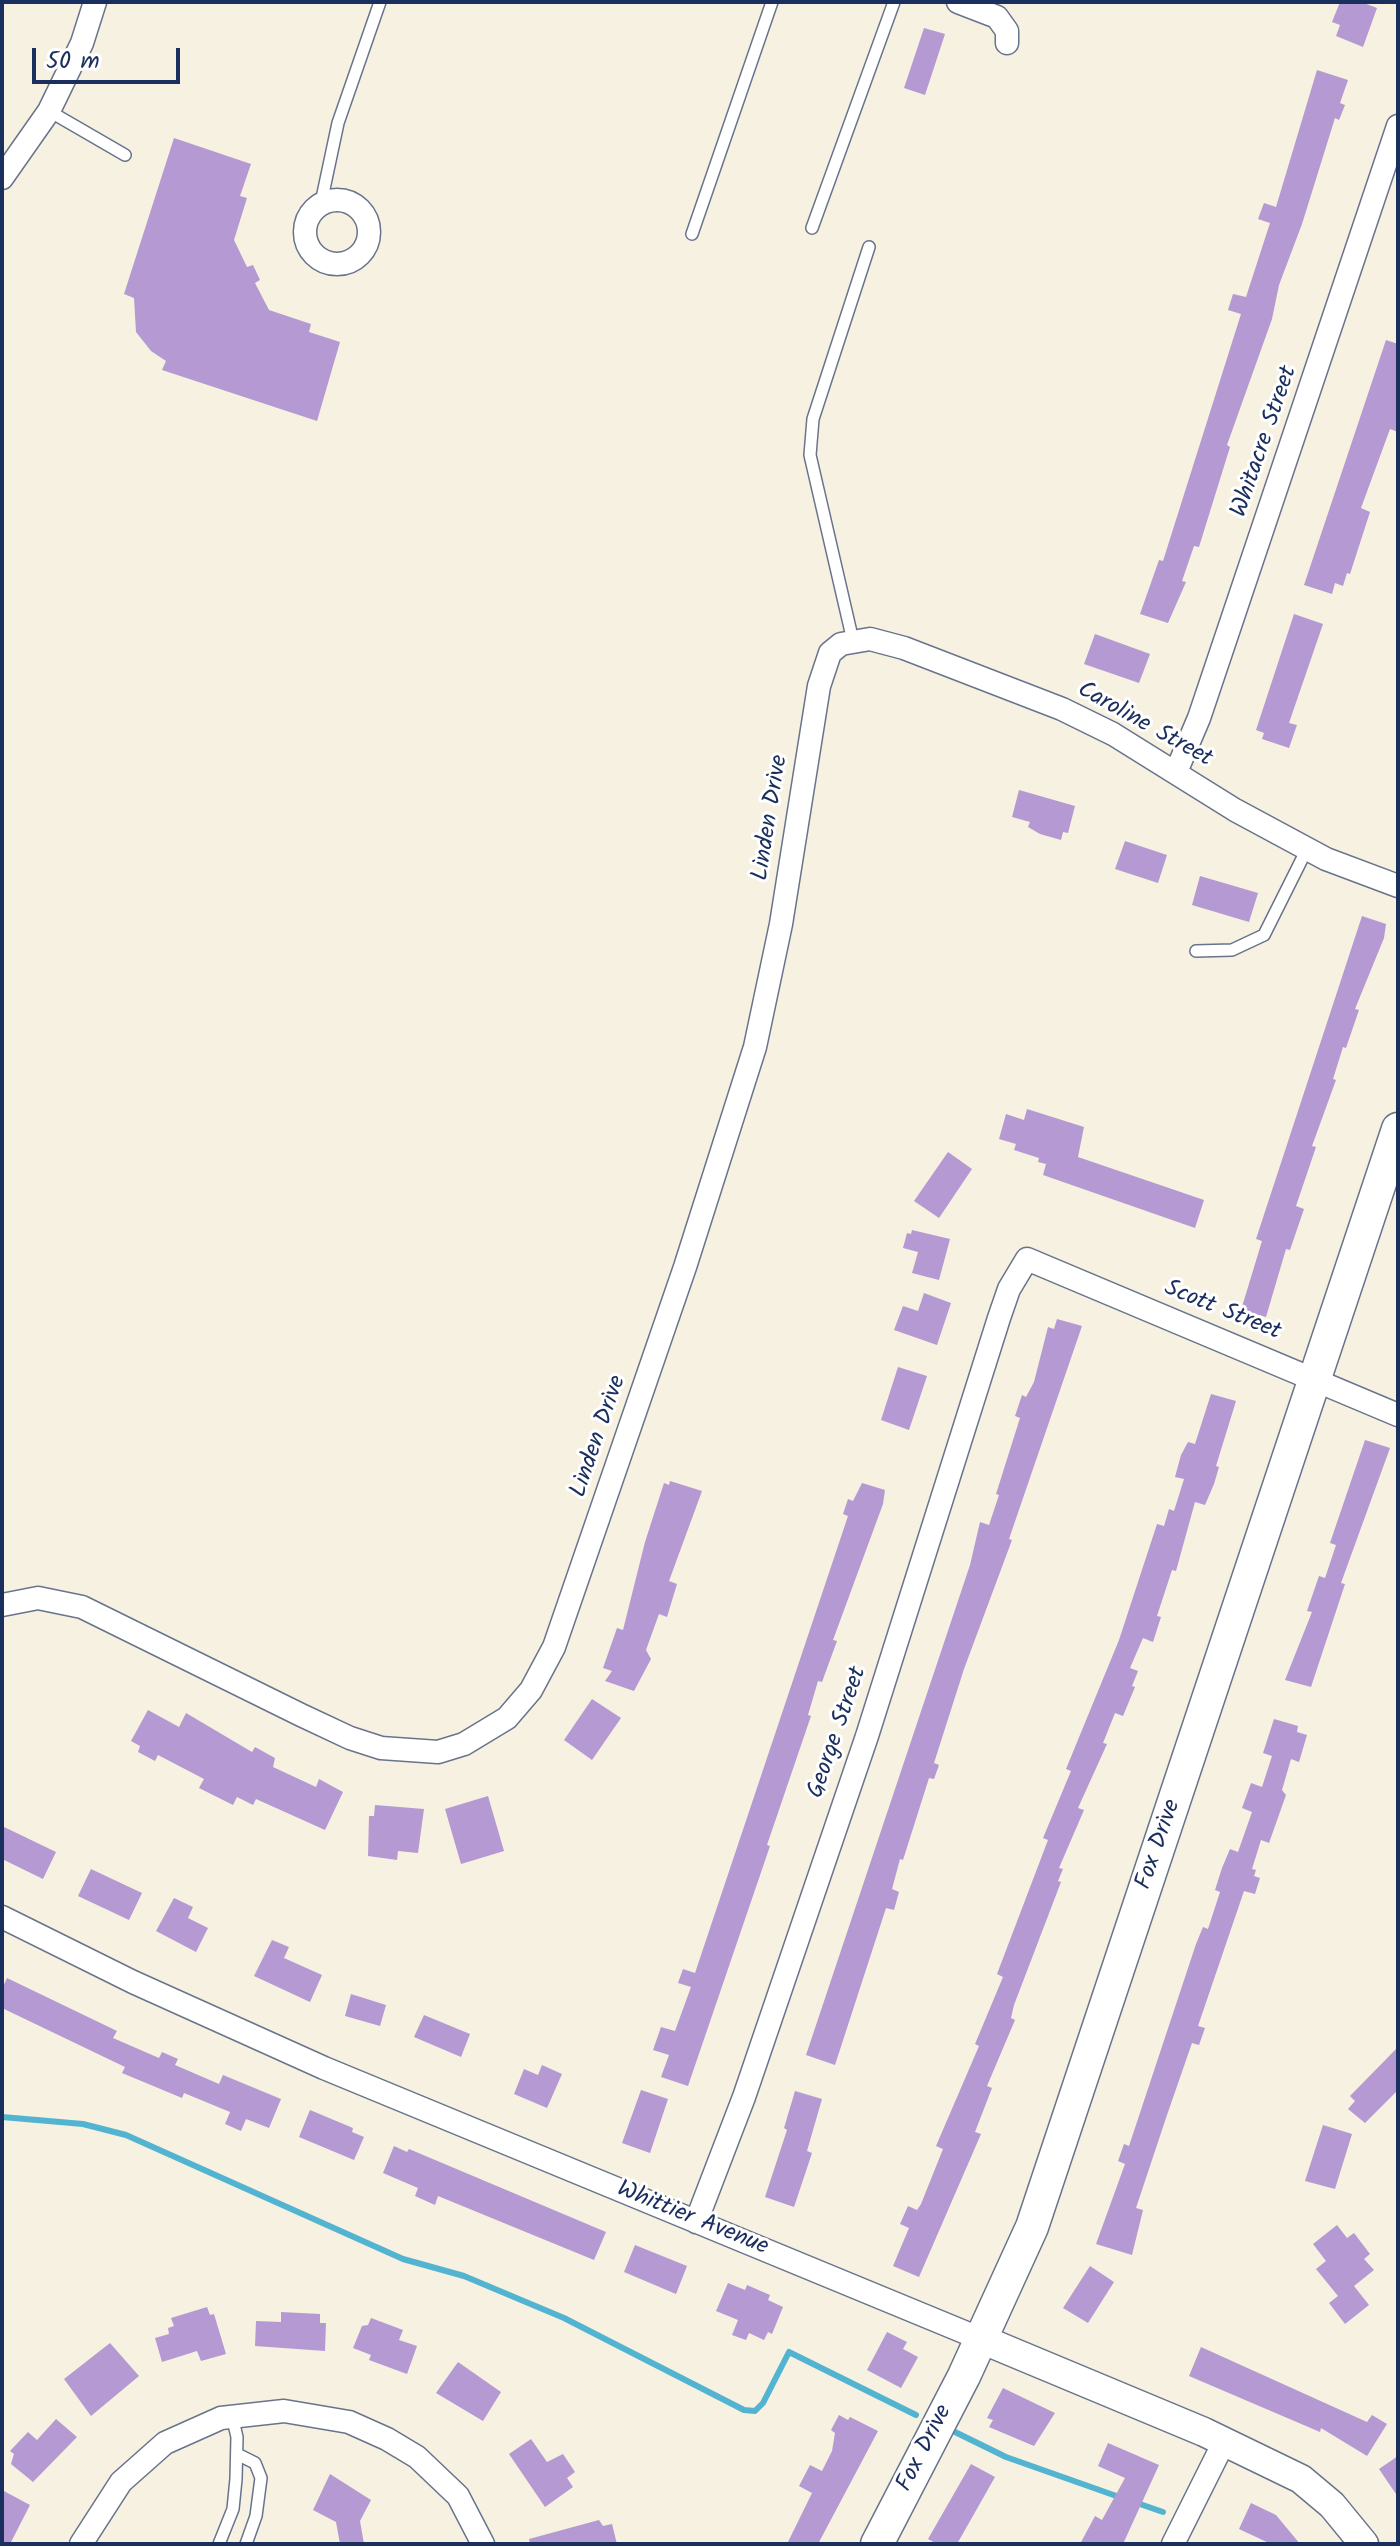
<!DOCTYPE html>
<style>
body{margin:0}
#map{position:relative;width:1400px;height:2546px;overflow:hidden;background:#f6f1e0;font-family:Kalam,sans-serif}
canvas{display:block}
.frame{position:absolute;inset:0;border:4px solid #1b2f5e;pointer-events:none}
.scale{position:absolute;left:32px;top:48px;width:148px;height:36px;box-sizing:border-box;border:4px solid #1b2f5e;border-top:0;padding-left:10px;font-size:24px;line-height:28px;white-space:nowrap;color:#1b2f5e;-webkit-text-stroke:6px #fff;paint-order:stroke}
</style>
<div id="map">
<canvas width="1400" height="2546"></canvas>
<div class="frame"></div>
<div class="scale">50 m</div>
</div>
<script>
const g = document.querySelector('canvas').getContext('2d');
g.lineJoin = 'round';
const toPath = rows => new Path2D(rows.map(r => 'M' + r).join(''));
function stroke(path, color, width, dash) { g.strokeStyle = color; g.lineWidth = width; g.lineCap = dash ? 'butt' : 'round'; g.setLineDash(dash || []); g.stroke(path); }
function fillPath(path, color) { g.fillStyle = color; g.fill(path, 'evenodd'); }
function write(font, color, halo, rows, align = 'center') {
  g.font = font + ' Kalam,sans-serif'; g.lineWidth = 6; g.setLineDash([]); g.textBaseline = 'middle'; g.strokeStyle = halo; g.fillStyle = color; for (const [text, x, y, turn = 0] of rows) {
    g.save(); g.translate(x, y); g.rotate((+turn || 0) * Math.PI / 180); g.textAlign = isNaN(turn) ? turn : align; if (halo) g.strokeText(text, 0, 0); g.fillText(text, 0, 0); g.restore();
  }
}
const stream = toPath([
 [2,2117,83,2124,126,2135,403,2259,464,2276,564,2318,744,2410,755,2411,763,2403,789,2352,916,2415],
 [955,2432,1006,2457,1122,2498],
 [1137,2503,1163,2512]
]);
const building = toPath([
 [1340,2,1361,2,1377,8,1363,47,1336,36,1340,25,1332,22],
 [924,28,945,34,925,95,904,88],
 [1317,70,1348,80,1340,103,1345,105,1339,120,1335,118,1302,224,1279,285,1272,319,1227,445,1230,447,1199,547,1194,546,1182,581,1186,582,1168,623,1140,614,1159,560,1163,561,1241,314,1228,310,1233,294,1246,297,1270,223,1258,219,1264,203,1276,207],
 [174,138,251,164,240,196,247,198,234,240,247,267,253,265,260,280,255,283,269,310,311,324,309,332,340,342,317,421,162,370,166,361,151,351,136,332,134,298,124,294],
 [1386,340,1398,344,1398,432,1390,429,1361,508,1370,512,1350,574,1347,573,1343,586,1335,583,1332,594,1304,585],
 [1294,614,1323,624,1289,723,1297,725,1289,748,1262,739,1264,733,1256,730],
 [1095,634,1150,654,1139,683,1084,664],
 [1019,790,1075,806,1068,833,1063,832,1061,840,1040,834,1028,827,1030,822,1012,817],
 [1125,841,1167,855,1158,883,1115,869],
 [1200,876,1258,893,1249,922,1192,905],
 [1362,916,1386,924,1384,938,1355,1009,1359,1010,1346,1048,1343,1047,1333,1079,1336,1080,1312,1146,1316,1147,1296,1206,1304,1209,1290,1250,1286,1249,1266,1317,1241,1310,1262,1241,1256,1239],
 [1027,1109,1084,1127,1078,1157,1204,1200,1195,1228,1043,1175,1046,1164,1038,1162,1039,1158,1014,1150,1016,1144,999,1139,1006,1114,1024,1120],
 [948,1152,972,1169,939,1218,914,1201],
 [912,1230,950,1239,939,1280,912,1273,918,1252,903,1248,907,1233,911,1234],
 [924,1293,951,1303,937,1345,894,1330,903,1306,918,1311],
 [1057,1319,1082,1326,1009,1539,1012,1540,964,1669,934,1763,939,1765,934,1779,929,1778,903,1860,900,1859,892,1889,899,1892,894,1910,886,1908,835,2065,806,2055,970,1565,980,1522,989,1525,999,1495,996,1494,1020,1418,1015,1416,1022,1395,1026,1397,1034,1382,1048,1327,1054,1329],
 [898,1367,927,1376,909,1430,881,1420],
 [1211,1394,1236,1401,1216,1466,1219,1467,1214,1484,1205,1505,1195,1502,1176,1571,1172,1570,1157,1616,1161,1617,1153,1642,1143,1638,1130,1668,1138,1671,1132,1686,1135,1687,1123,1716,1115,1713,1103,1743,1107,1744,1078,1808,1084,1810,1059,1868,1063,1869,1058,1881,1061,1882,1014,2005,1011,2018,1015,2020,987,2086,992,2088,975,2132,981,2134,919,2277,893,2266,909,2228,900,2224,908,2206,917,2210,921,2204,943,2149,936,2146,979,2046,975,2044,1003,1977,997,1974,1048,1840,1043,1838,1071,1771,1066,1769,1119,1640,1157,1524,1164,1526,1169,1509,1174,1511,1184,1479,1175,1477,1181,1455,1188,1442,1195,1444],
 [1365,1440,1390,1448,1341,1583,1345,1584,1311,1687,1285,1680,1312,1612,1307,1611,1319,1576,1325,1578,1336,1545,1330,1543],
 [670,1481,702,1491,669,1581,677,1584,667,1617,659,1614,646,1650,651,1659,634,1691,605,1681,612,1671,603,1668,617,1628,623,1630,645,1542,664,1483,669,1485],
 [862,1483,885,1490,883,1504,833,1640,837,1641,822,1682,818,1681,808,1715,811,1716,767,1845,770,1846,688,2086,661,2077,669,2055,653,2050,661,2027,675,2031,691,1987,678,1983,683,1969,695,1973,848,1516,843,1514,848,1499,853,1501],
 [592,1699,621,1718,592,1760,564,1740],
 [148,1710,179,1727,186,1713,252,1752,255,1747,275,1758,273,1767,316,1787,319,1779,343,1792,325,1830,256,1799,253,1805,237,1797,233,1805,199,1788,204,1779,158,1755,155,1761,138,1752,140,1746,131,1741],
 [1274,1719,1298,1726,1297,1732,1307,1735,1299,1762,1291,1759,1282,1790,1286,1795,1269,1843,1261,1840,1252,1869,1256,1870,1254,1876,1260,1878,1255,1894,1244,1891,1198,2026,1205,2028,1199,2045,1192,2043,1167,2115,1136,2208,1143,2210,1132,2255,1096,2244,1125,2164,1118,2161,1124,2144,1129,2146,1196,1944,1203,1927,1208,1929,1220,1892,1215,1890,1222,1868,1230,1849,1238,1852,1252,1812,1242,1808,1251,1783,1262,1787,1272,1756,1263,1753],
 [488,1796,504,1851,461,1864,445,1809],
 [375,1805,424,1809,418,1853,398,1851,397,1860,368,1856,369,1816,374,1816],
 [2,1826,56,1852,43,1879,2,1859],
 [91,1869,142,1893,129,1920,78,1896],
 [174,1898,193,1907,188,1918,208,1928,196,1952,156,1931],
 [272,1940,289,1947,284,1958,322,1975,310,2002,254,1976],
 [7,1978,117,2031,113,2038,159,2058,162,2052,178,2059,175,2065,219,2084,223,2075,281,2099,269,2128,246,2119,241,2131,225,2124,230,2112,184,2093,182,2098,122,2073,125,2067,2,2008,2,1989],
 [351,1994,386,2005,380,2026,345,2016],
 [424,2015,470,2034,461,2057,414,2037],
 [1398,2047,1398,2090,1365,2123,1348,2109,1355,2101,1350,2096],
 [542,2065,562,2074,547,2108,514,2094,524,2069,538,2075],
 [641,2090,668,2099,650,2153,622,2143],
 [795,2091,822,2099,807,2151,812,2153,794,2207,765,2197,787,2130,784,2128],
 [310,2110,353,2128,352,2132,364,2137,354,2160,299,2137],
 [1323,2125,1352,2134,1335,2189,1305,2181],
 [394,2146,407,2152,409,2149,606,2232,594,2260,438,2196,435,2205,415,2196,418,2188,383,2173],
 [1337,2225,1347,2238,1354,2233,1370,2254,1364,2259,1374,2270,1354,2286,1369,2305,1345,2324,1329,2303,1338,2296,1316,2269,1326,2261,1313,2244],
 [635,2245,687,2266,676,2294,624,2272],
 [1090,2266,1114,2282,1088,2323,1063,2308],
 [728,2283,745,2290,747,2285,770,2295,768,2300,783,2307,772,2334,768,2332,764,2340,749,2333,746,2340,732,2335,738,2320,716,2311],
 [207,2307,210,2315,214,2314,226,2354,201,2361,197,2351,162,2362,155,2338,169,2334,168,2328,174,2326,171,2318],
 [281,2312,320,2314,320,2323,326,2323,325,2351,255,2346,256,2321,281,2322],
 [371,2318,403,2330,399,2340,417,2346,407,2374,369,2360,371,2355,353,2348,362,2326,368,2325],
 [887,2332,907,2342,903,2349,918,2357,901,2388,867,2370],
 [110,2343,139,2376,91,2416,64,2379],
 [1201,2347,1367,2422,1372,2415,1387,2424,1367,2456,1321,2428,1320,2432,1189,2376],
 [458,2362,501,2392,483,2421,436,2393],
 [1003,2388,1055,2413,1034,2446,989,2427,993,2420,987,2418],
 [839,2415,848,2420,850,2417,878,2431,818,2544,787,2544,812,2493,799,2486,810,2465,822,2471,832,2451,835,2433,831,2430],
 [56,2419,77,2437,33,2482,11,2464,14,2454,10,2451,28,2432,37,2440],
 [531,2439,547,2462,563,2454,575,2472,567,2478,573,2487,545,2507,509,2454],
 [1108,2443,1159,2465,1123,2544,1080,2544,1095,2516,1102,2520,1125,2478,1098,2466],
 [1398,2456,1398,2497,1379,2469],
 [971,2464,995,2477,957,2544,937,2544,928,2539],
 [330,2474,371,2500,360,2521,364,2544,340,2544,336,2522,313,2510],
 [2,2490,30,2505,10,2544,2,2544],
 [1251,2503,1276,2515,1300,2544,1271,2544,1239,2529],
 [599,2520,603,2526,612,2524,617,2544,530,2544,529,2539]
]);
const service = toPath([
 [49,111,125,155],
 [321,203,338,123,380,2],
 [812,228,894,2],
 [692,234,772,2],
 [853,641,810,455,813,419,869,247],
 [1196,951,1232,950,1264,935,1307,849],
 [237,2454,255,2463,261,2478,256,2516,246,2544],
 [219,2544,233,2509,236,2479,237,2437,232,2416]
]);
const minor = toPath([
 [958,2,997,17,1007,31,1007,43],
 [2,178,49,111,82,43,95,2],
 '305 232a32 32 0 1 1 64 0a32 32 0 1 1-64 0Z',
 [1176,772,1199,718,1398,126],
 [2,1605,38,1598,82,1607,301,1715,350,1738,381,1748,438,1752,464,1744,507,1718,531,1690,554,1647,685,1267,755,1047,781,924,819,686,830,653,841,644,870,639,904,648,1062,709,1113,734,1235,810,1326,859,1398,886],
 [2,1917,133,1982,324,2068,981,2339],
 [696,2222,744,2097,867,1736,999,1318,1009,1289,1027,1259,1398,1415],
 [81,2544,121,2482,165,2443,221,2418,284,2411,349,2422,387,2439,417,2457,458,2496,483,2544],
 [1173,2544,1224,2442]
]);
const tertiary = toPath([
 [981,2339,1204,2432,1301,2479,1332,2505,1364,2544]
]);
const secondary = toPath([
 [877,2544,964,2376,1032,2227,1398,1129]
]);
const streetNames = [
 ["Whitacre Street",1266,442,-71],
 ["Caroline Street",1144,726,29],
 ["Linden Drive",772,818,-81],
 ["Scott Street",1222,1312,22],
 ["Linden Drive",600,1437,-71],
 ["George Street",839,1733,-71],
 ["Fox Drive",1160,1845,-71],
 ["Whittier Avenue",692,2220,22],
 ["Fox Drive",926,2449,-63]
];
stroke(stream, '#53b4d1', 6);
fillPath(building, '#b599d2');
stroke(service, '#68738c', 14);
stroke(minor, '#68738c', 25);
stroke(tertiary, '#68738c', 31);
stroke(secondary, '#68738c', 35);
stroke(service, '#fff', 11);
stroke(minor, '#fff', 22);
stroke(tertiary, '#fff', 28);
stroke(secondary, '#fff', 32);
write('24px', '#1b2f5e', '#fff', streetNames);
</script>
